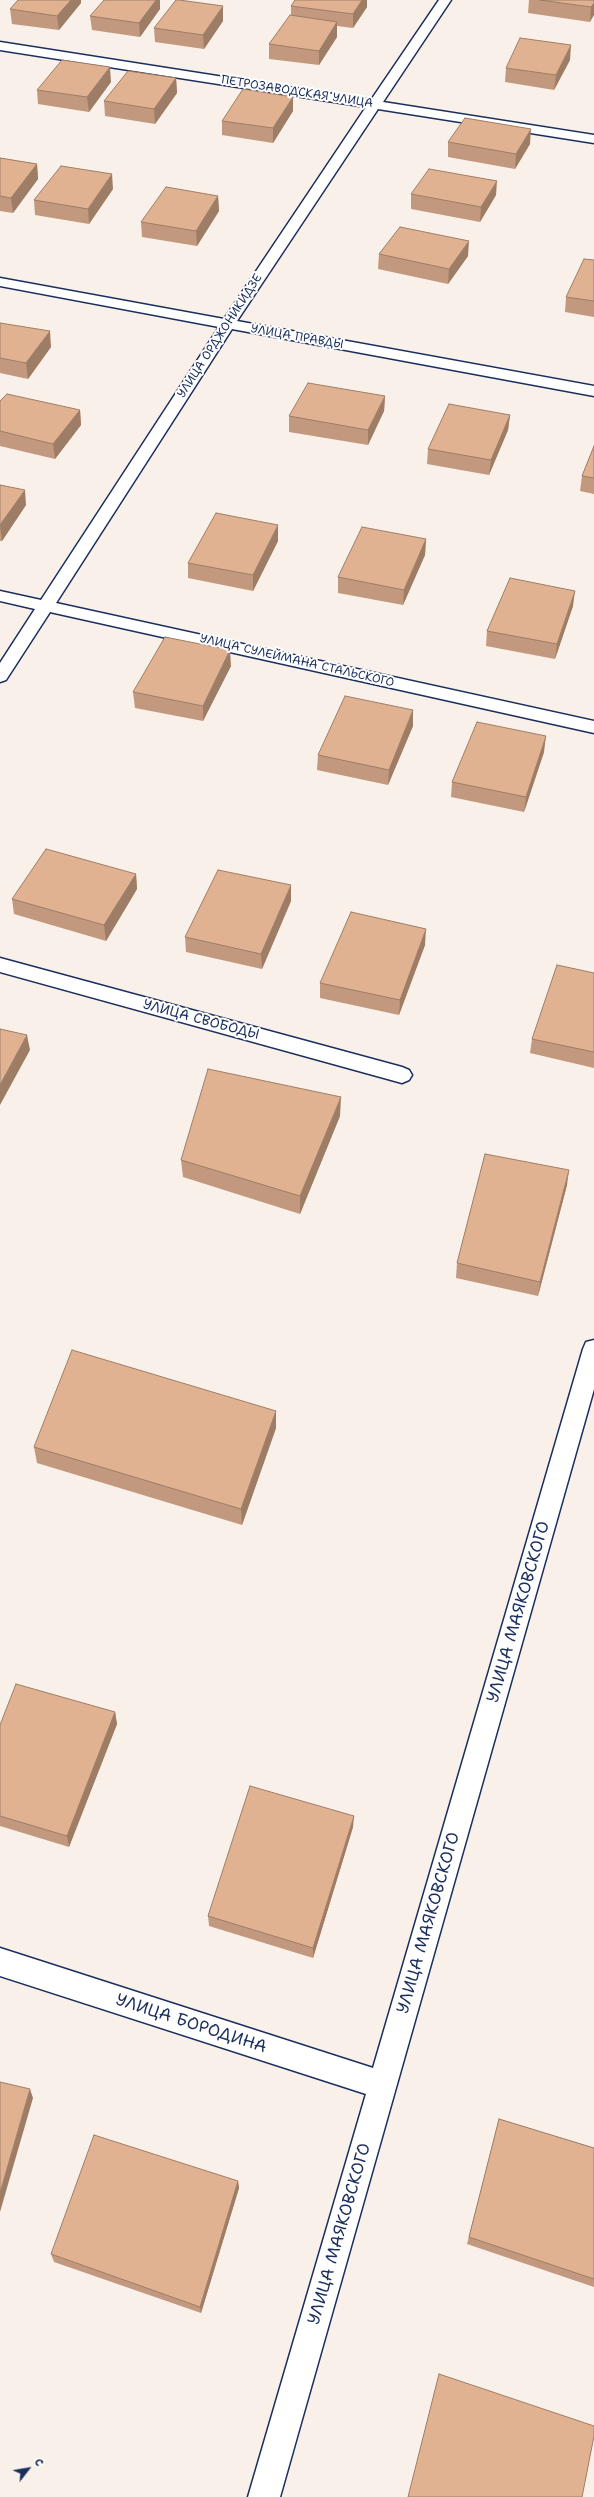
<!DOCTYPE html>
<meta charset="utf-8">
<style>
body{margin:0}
#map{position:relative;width:594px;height:2497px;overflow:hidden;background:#f9f0e9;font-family:"Shantell Sans",sans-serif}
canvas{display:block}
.north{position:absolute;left:8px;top:2449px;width:40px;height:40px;-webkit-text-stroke:3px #fff;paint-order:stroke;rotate:59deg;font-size:11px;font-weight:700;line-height:16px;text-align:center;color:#1b2f5e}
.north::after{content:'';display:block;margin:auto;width:14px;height:18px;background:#1b2f5e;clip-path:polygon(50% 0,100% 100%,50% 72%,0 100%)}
</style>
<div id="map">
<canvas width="594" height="2497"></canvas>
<div class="north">С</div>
</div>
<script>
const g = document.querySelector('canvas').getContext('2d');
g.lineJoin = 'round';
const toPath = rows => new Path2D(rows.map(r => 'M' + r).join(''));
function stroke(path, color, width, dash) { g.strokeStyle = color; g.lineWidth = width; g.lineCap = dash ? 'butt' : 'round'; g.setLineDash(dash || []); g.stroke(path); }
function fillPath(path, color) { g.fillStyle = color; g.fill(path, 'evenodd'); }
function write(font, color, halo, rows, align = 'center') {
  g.font = font + ' "Shantell Sans",sans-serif'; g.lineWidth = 4; g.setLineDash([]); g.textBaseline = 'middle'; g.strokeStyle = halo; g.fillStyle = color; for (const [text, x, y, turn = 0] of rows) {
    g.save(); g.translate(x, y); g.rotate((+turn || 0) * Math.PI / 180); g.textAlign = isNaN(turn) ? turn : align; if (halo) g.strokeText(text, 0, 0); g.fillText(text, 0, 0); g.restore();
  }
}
const minor = toPath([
 [439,0,451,0,383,102,594,135,594,143,378,109,237,321,594,386,594,396,232,329,56,603,594,721,594,733,50,612,6,680,0,682,0,663,35,609,0,601,0,591,41,600,219,327,0,286,0,278,224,319,366,107,0,50,0,42,371,100,439,0],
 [0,958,402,1067,409,1070,412,1075,409,1080,402,1083,0,972,0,958],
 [594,1340,594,1389,280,2497,248,2497,366,2094,0,1976,0,1948,373,2068,583,1349,586,1342,594,1340]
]);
const wall = toPath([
 [529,0,594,0,590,22,528,13],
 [81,3,59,30,12,24,10,9],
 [291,6,367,7,353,28,337,26,337,37,319,65,269,59,269,44,291,16],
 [160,9,140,37,92,30,90,16],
 [223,21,204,49,155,42,154,28],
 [570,60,554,90,505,82,506,68],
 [176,78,177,93,155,124,105,116,104,101],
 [111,82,89,112,38,104,37,90],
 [293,111,273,143,222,135,222,121],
 [448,142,530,144,515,169,448,157],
 [0,158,37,164,38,179,13,213,0,211],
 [113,189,89,224,35,215,34,200],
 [411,194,496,195,480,222,411,209],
 [218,196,219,211,197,246,142,237,141,222],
 [379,254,468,256,448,284,378,269],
 [594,260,594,317,565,312,566,297],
 [0,323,51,347,28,379,0,373],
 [385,396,384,411,368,445,289,432,289,416],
 [0,401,80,410,81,425,55,459,0,446],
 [510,415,508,430,489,475,427,464,428,449],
 [594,446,594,494,580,491,582,476],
 [0,485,26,505,2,541,0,541],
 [426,539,425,555,403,605,338,593,338,577],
 [278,541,253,591,188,578,188,563],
 [573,606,555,659,486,646,487,631],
 [231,666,203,721,135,708,133,692],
 [413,726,388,785,317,770,318,755],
 [544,752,524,812,451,797,452,782],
 [136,874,137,889,106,941,14,914,12,899],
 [291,901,262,969,186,952,185,937],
 [425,945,399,1015,320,998,320,983],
 [594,973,594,1068,530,1053,532,1039],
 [340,1116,300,1214,183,1177,181,1160],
 [567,1185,538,1296,456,1278,457,1263],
 [276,1411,276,1428,242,1525,37,1463,34,1447],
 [115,1712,117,1724,69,1847,0,1826,0,1725],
 [353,1827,313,1958,209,1926,208,1916],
 [499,2119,594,2148,594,2287,467,2244],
 [238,2181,239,2188,201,2313,54,2262,51,2254]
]);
const shadedWall = toPath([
 [71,0,81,0,81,3,59,30,57,16],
 [156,0,160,0,160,9,140,37,139,23],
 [362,0,367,0,367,7,353,28,353,14],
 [594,3,594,15,590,22,591,7],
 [223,6,223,21,204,49,203,35],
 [337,22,337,37,319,65,319,51],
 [571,45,570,60,554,90,556,75],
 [110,67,111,82,89,112,87,97],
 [176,78,177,93,155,124,154,109],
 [293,97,293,111,273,143,273,128],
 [531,129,530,144,515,169,516,154],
 [37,164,38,179,13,213,11,198],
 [112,174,113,189,89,224,88,209],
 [497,181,496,195,480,222,481,207],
 [218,196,219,211,197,246,196,231],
 [469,241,468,256,448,284,449,269],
 [50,331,51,347,28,379,26,363],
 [385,396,384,411,368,445,368,430],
 [80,410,81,425,55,459,53,444],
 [510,415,508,430,489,475,491,460],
 [25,490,26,505,2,541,0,525],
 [278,525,278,541,253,591,253,575],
 [426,539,425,555,403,605,404,590],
 [575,591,573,606,555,659,557,644],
 [230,650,231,666,203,721,203,706],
 [413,710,413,726,388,785,389,770],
 [546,736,544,752,524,812,526,797],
 [136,874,137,889,106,941,104,925],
 [291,885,291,901,262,969,261,954],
 [426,929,425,945,399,1015,400,1000],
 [27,1035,30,1050,0,1105,0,1085],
 [341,1097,340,1116,300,1214,300,1196],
 [569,1170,567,1185,538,1296,540,1282],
 [276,1411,276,1428,242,1525,241,1509],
 [115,1712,117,1724,69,1847,67,1836],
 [354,1816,353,1827,313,1958,313,1948],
 [30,2089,33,2098,0,2212,0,2193],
 [238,2181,239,2188,201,2313,200,2307]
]);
const building = toPath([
 [18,0,71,0,57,16,10,9,18,0],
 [104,0,156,0,139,23,90,16,104,0],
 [176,0,179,0,223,6,203,35,154,28,176,0],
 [295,0,362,0,353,14,291,6,295,0],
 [540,0,594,0,594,3,591,7,540,0],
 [290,15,337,22,319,51,269,44,290,15],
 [520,38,571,45,556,75,506,68,520,38],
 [62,60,110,67,87,97,37,90,62,60],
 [128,71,176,78,154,109,104,101,128,71],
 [243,89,293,97,273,128,222,121,243,89],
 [465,118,531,129,516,154,448,142,465,118],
 [0,158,37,164,11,198,0,196,0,158],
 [61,166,112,174,88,209,34,200,61,166],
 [429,169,497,181,481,207,411,194,429,169],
 [166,187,218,196,196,231,141,222,166,187],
 [400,227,469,241,449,269,379,254,400,227],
 [584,259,594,260,594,301,566,297,584,259],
 [0,323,50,331,26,363,0,358,0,323],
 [308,383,385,396,368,430,289,416,308,383],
 [7,394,80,410,53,444,0,431,0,401,7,394],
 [449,404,510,415,491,460,428,449,449,404],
 [594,446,594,478,582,476,594,446],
 [0,485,25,490,0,525,0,485],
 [216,513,278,525,253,575,188,563,216,513],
 [362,527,426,539,404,590,338,577,362,527],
 [510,578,575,591,557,644,487,631,510,578],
 [165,637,230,650,203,706,133,692,165,637],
 [345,696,413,710,389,770,318,755,345,696],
 [477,722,546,736,526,797,452,782,477,722],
 [46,849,136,874,104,925,12,899,46,849],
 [218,870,291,885,261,954,185,937,218,870],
 [351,912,426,929,400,1000,320,983,351,912],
 [557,965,594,973,594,1052,532,1039,557,965],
 [0,1029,27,1035,0,1085,0,1029],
 [208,1069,341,1097,300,1196,181,1160,208,1069],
 [485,1154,569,1170,540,1282,457,1263,485,1154],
 [72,1350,276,1411,241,1509,34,1447,72,1350],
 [16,1684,115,1712,67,1836,0,1816,0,1725,16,1684],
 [250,1786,354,1816,313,1948,208,1916,250,1786],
 [0,2082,30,2089,0,2193,0,2082],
 [499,2119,594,2148,594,2279,469,2237,499,2119],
 [94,2135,238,2181,200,2307,51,2254,94,2135],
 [439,2374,594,2426,594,2436,582,2497,408,2497,439,2374]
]);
const farStreetnames = [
 ["ПЕТРОЗАВОДСКАЯ УЛИЦА",297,92,9],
 ["УЛИЦА ОРДЖОНИКИДЗЕ",220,336,-57],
 ["УЛИЦА ПРАВДЫ",297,337,10],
 ["УЛИЦА СУЛЕЙМАНА СТАЛЬСКОГО",297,661,13]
];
const streetNames = [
 ["УЛИЦА СВОБОДЫ",201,1020,15]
];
const nearStreetnames = [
 ["УЛИЦА МАЯКОВСКОГО",519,1612,-74],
 ["УЛИЦА МАЯКОВСКОГО",429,1923,-74],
 ["УЛИЦА БОРОДИНА",191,2024,18],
 ["УЛИЦА МАЯКОВСКОГО",340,2234,-74]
];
stroke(minor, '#1b2f5e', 3);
fillPath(minor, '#fff');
fillPath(wall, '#c2997e');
fillPath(shadedWall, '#9e7d66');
fillPath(building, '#e1b292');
stroke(building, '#9e7d66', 1);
write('12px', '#1b2f5e', '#fff', farStreetnames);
write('14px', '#1b2f5e', '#fff', streetNames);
write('17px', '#1b2f5e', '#fff', nearStreetnames);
</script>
